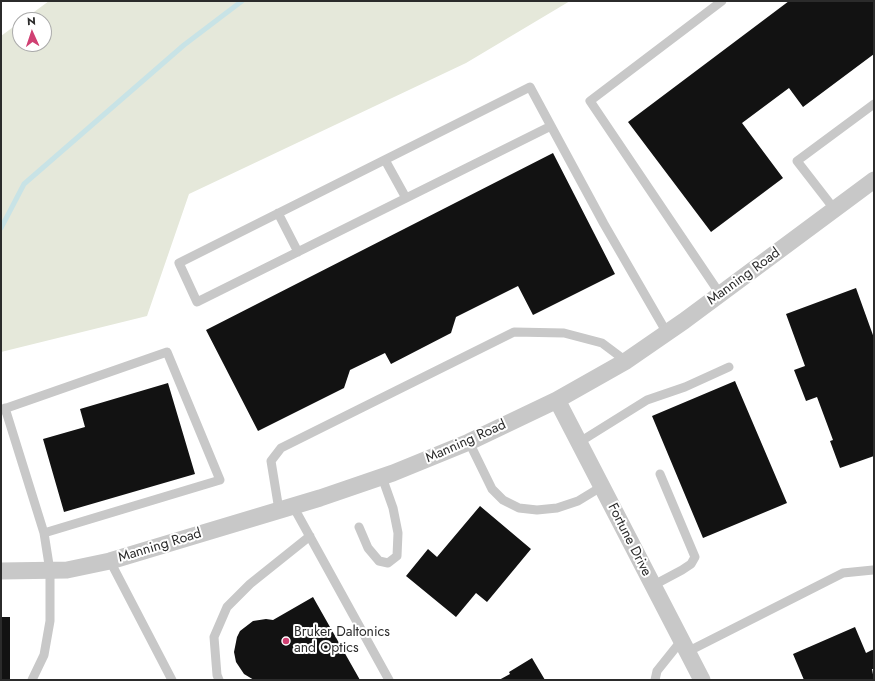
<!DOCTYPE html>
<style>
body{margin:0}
#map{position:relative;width:875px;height:681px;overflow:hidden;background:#fff;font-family:Jost,sans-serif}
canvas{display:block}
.frame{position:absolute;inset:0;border:2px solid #2b2b2b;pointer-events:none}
.north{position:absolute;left:12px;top:12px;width:40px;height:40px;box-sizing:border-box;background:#fff;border:1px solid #aaa;border-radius:50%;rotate:357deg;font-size:11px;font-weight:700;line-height:16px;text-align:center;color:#2b2b2b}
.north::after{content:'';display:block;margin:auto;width:14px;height:18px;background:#d04073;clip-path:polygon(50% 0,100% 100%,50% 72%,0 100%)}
</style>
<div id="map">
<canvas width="875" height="681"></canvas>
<div class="frame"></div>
<div class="north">N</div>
</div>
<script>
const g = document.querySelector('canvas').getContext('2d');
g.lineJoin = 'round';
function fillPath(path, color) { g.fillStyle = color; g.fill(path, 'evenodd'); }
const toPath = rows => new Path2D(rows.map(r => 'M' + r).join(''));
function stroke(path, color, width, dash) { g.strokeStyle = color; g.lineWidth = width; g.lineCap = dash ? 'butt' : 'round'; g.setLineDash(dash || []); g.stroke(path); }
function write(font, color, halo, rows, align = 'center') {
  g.font = font + ' Jost,sans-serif'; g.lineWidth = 4; g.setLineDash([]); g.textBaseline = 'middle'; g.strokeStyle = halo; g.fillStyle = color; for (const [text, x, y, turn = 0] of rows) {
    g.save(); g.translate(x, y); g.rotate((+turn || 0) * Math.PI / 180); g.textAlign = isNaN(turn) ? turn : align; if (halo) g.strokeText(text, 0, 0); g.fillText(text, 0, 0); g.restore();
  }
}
const green = toPath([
 [49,1,570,1,466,63,189,194,147,316,1,352,1,36,20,22,20,44,44,44,44,20,23,20]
]);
const stream = toPath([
 [1,228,24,184,184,45,242,1]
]);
const building = toPath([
 [789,1,874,1,874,54,803,107,789,88,742,123,783,178,711,232,628,122],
 [553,153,615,274,533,315,518,286,456,317,451,333,391,364,385,353,350,370,344,388,258,431,206,330],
 [856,288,874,338,874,456,840,468,830,441,833,440,817,397,806,401,794,370,805,366,786,314],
 [735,381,787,503,703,538,652,416],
 [168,383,195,474,64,512,43,439,85,427,80,409],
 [480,506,531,549,487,602,476,593,456,617,406,576,428,549,437,557],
 [313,597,360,680,254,680,244,674,236,662,234,652,237,637,240,631,253,621,266,619,273,620],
 [1,617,10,617,10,680,1,680],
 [855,627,866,653,874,649,874,669,872,669,874,680,804,680,793,654],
 [532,658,545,680,499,680,510,674,509,672]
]);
const service = toPath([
 [551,126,197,302,179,263,530,87,551,126,604,224,667,333],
 [385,160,406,198],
 [835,210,797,161,874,104],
 [278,213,298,252],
 [720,294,590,101,722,1],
 [5,408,44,533],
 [1,410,167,352,220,480,44,533,50,571,50,621,44,655,32,680],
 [469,442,492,489,503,500,519,508,537,510,557,508,578,501,601,487],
 [578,443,647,400,685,387,729,367],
 [293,506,389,680],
 [279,510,271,461,281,448,514,332,564,333,602,343,626,361],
 [359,527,368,548,379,561,388,563,397,556,398,533,393,508,382,477],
 [110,561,172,680],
 [652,586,682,570,691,564,695,557,660,474],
 [687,652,843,573,873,570],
 [219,680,217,675,214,637,227,607,250,584,310,536],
 [655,680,657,671,681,641]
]);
const minor = toPath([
 [557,400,702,680],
 [1,571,67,570,110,561,320,498,393,473,469,442,557,400,626,361,684,321,874,180]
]);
const markers = [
 [286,641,4,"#d04073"]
];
const streetNames = [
 ["Manning Road",744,277,-36],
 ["Manning Road",466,442,-24],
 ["Fortune Drive",629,540,63],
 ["Manning Road",160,546,-17]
];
const poiNames = [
 ["Bruker Daltonics",294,633],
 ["and Optics",294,649]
];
fillPath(green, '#e5e8da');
stroke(stream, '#c8e3e6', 5);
fillPath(building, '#121212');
stroke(service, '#c8c8c8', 9);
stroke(minor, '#c8c8c8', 17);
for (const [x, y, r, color] of markers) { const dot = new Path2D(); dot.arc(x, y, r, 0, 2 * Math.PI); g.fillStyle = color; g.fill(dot); stroke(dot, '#fff', 1.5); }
write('14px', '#2b2b2b', '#fff', streetNames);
write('14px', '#2b2b2b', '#fff', poiNames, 'left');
</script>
